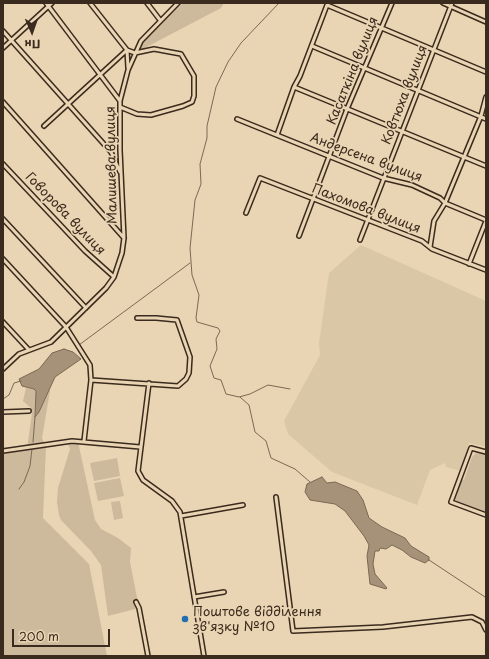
<!DOCTYPE html>
<meta charset="utf-8">
<style>
body{margin:0}
#map{position:relative;width:489px;height:659px;overflow:hidden;background:#e9d5b3;font-family:"Playpen Sans",sans-serif}
canvas{display:block}
.frame{position:absolute;inset:0;border:4px solid #3b2a1e;pointer-events:none}
.north{position:absolute;left:12px;top:12px;width:40px;height:40px;-webkit-text-stroke:3px #e9d5b3;paint-order:stroke;rotate:178deg;font-size:11px;font-weight:700;line-height:16px;text-align:center;color:#3b2a1e}
.north::after{content:'';display:block;margin:auto;width:14px;height:18px;background:#3b2a1e;clip-path:polygon(50% 0,100% 100%,50% 72%,0 100%)}
.scale{position:absolute;left:12px;top:629px;width:98px;height:18px;box-sizing:border-box;border:2px solid #3b2a1e;border-top:0;padding-left:5px;font-size:12px;line-height:14px;white-space:nowrap;color:#3b2a1e;-webkit-text-stroke:3px #e9d5b3;paint-order:stroke}
</style>
<div id="map">
<canvas width="489" height="659"></canvas>
<div class="frame"></div>
<div class="north">Пн</div>
<div class="scale">200 m</div>
</div>
<script>
const g = document.querySelector('canvas').getContext('2d');
g.lineJoin = 'round';
function fillPath(path, color) { g.fillStyle = color; g.fill(path, 'evenodd'); }
const toPath = rows => new Path2D(rows.map(r => 'M' + r).join(''));
function stroke(path, color, width, dash) { g.strokeStyle = color; g.lineWidth = width; g.lineCap = dash ? 'butt' : 'round'; g.setLineDash(dash || []); g.stroke(path); }
function write(font, color, halo, rows, align = 'center') {
  g.font = font + ' "Playpen Sans",sans-serif'; g.lineWidth = 3.5; g.setLineDash([]); g.textBaseline = 'middle'; g.strokeStyle = halo; g.fillStyle = color; for (const [text, x, y, turn = 0] of rows) {
    g.save(); g.translate(x, y); g.rotate((+turn || 0) * Math.PI / 180); g.textAlign = isNaN(turn) ? turn : align; if (halo) g.strokeText(text, 0, 0); g.fillText(text, 0, 0); g.restore();
  }
}
const built = toPath([
 [361,245,486,301,486,447,469,443,461,471,446,467,445,463,430,470,417,505,332,472,288,434,284,421,320,355,319,343,329,273]
]);
const green = toPath([
 [183,3,224,3,221,8,135,53,141,42],
 [49,387,50,391,42,438,46,446,43,518,89,564,107,656,3,656,3,453,27,449,32,413,31,408,23,401,26,388,34,389,36,391,35,416,46,397],
 [78,442,95,520,101,529,118,538,131,548,130,562,139,608,108,616,101,565,91,551,61,520,59,515,57,502,58,488,70,449,68,444],
 [477,452,486,454,486,513,455,502,461,479,464,480,472,457],
 [117,458,120,476,94,481,90,463],
 [120,478,124,496,98,501,94,483],
 [120,501,123,518,114,520,111,502]
]);
const water = toPath([
 [64,349,73,352,81,359,55,377,39,412,35,417,36,391,34,389,22,386,19,379,39,369,52,353,64,349],
 [322,477,327,483,335,482,357,491,363,500,369,518,382,527,405,538,411,546,429,557,429,560,425,563,411,557,402,550,392,545,386,549,380,548,379,551,375,551,373,564,375,574,387,588,386,589,370,584,367,556,369,545,364,536,345,511,335,504,310,500,305,492,307,484,322,477]
]);
const stream = toPath([
 [279,3,241,43,228,62,216,87,207,126,207,138,200,164,201,184,195,200,190,248,192,275,199,295,196,318,197,322,218,328,220,331,216,339,217,349,210,366,214,378,221,380,226,394,239,397,250,394,268,385,290,389],
 [79,345,190,263],
 [240,397,249,405,255,432,266,441,271,458,295,469,310,482],
 [3,399,9,395,14,383,21,381],
 [33,442,35,417],
 [19,489,24,482,30,466,32,449],
 [429,560,485,597]
]);
const minor = toPath([
 [46,3,120,101],
 [90,3,127,50,135,53],
 [147,3,160,20],
 [443,3,486,22],
 [3,31,111,152,120,172],
 [312,46,486,119],
 [3,48,52,3],
 [127,50,128,68],
 [294,87,486,166],
 [3,102,124,238],
 [120,107,137,114,151,115,183,106,192,102,194,96,194,76,181,54,154,49,135,53],
 [237,119,383,178,412,185,440,198,445,203,486,220],
 [44,126,127,50],
 [277,135,294,87,300,76,327,5,486,72],
 [3,164,85,251,114,277],
 [246,213,260,178,422,241,432,249,486,270],
 [3,219,86,308],
 [299,236,347,109,392,3],
 [360,240,452,3],
 [430,247,434,221,445,203,481,116,486,97],
 [3,259,66,327,90,365,91,380,84,441],
 [469,264,486,221],
 [3,322,29,350],
 [3,369,19,354,51,342,106,288,114,277,122,253,124,238,120,150,120,101,128,70,141,41,178,3],
 [91,380,178,386,186,379,189,373,190,357,177,320,156,318,137,318],
 [149,383,138,471,143,480,172,501,180,512,204,656],
 [3,412,29,411],
 [3,451,72,441,140,447],
 [486,452,471,448,451,502,486,515],
 [276,497,293,631,383,627,472,617,482,622,486,630],
 [181,516,243,505],
 [194,597,224,592],
 [136,602,139,608,148,656]
]);
const markers = [
 [185,619,4,"#1f6fb2"]
];
const streetNames = [
 ["Касаткіна вулиця",353,71,-68],
 ["Ковтюха вулиця",405,95,-69],
 ["Андерсена вулиця",366,158,20],
 ["Малишева вулиця",112,165,-91],
 ["Пахомова вулиця",366,209,21],
 ["Говорова вулиця",65,214,46]
];
const poiNames = [
 ["Поштове відділення",193,612],
 ["зв'язку №10",193,627]
];
fillPath(built, '#dac7a6');
fillPath(green, '#cdb99b');
fillPath(water, '#a59278');
stroke(water, '#7b6854', 1);
stroke(stream, '#7b6854', 1);
stroke(minor, '#3b2a1e', 6);
stroke(minor, '#e9d5b3', 3);
for (const [x, y, r, color] of markers) { const dot = new Path2D(); dot.arc(x, y, r, 0, 2 * Math.PI); g.fillStyle = color; g.fill(dot); stroke(dot, '#e9d5b3', 1.5); }
write('13px', '#3b2a1e', '#e9d5b3', streetNames);
write('13px', '#3b2a1e', '#e9d5b3', poiNames, 'left');
</script>
